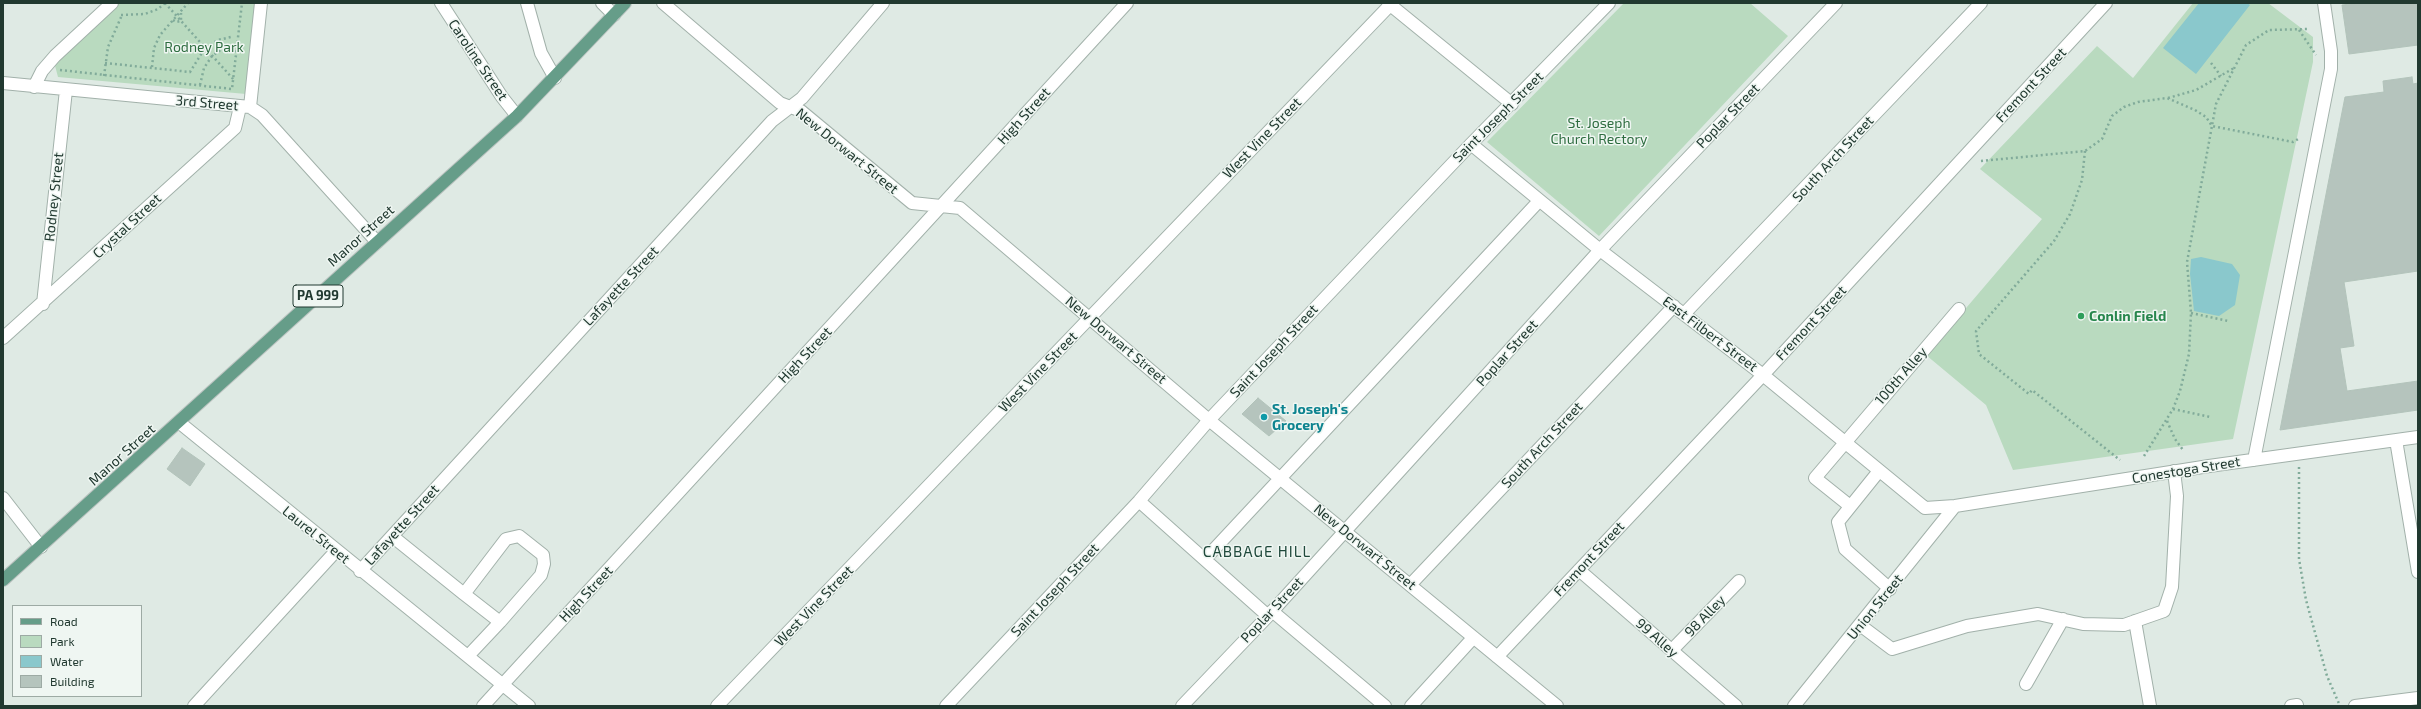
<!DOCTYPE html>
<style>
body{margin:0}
#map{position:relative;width:2421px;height:709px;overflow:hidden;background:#dfeae4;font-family:"Exo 2",sans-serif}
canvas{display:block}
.frame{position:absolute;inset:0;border:4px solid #213930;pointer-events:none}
.legend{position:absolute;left:12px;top:605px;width:130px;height:92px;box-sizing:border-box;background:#eff6f2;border:1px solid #9daaa4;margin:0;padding:5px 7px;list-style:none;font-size:12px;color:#213930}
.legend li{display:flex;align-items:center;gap:8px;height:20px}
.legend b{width:20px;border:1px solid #9daaa4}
</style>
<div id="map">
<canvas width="2421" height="709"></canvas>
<div class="frame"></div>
<ul class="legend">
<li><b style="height:5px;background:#669d89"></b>Road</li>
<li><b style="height:11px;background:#b9dabf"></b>Park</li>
<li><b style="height:11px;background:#8ac8cc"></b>Water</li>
<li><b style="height:11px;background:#b5c4bd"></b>Building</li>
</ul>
</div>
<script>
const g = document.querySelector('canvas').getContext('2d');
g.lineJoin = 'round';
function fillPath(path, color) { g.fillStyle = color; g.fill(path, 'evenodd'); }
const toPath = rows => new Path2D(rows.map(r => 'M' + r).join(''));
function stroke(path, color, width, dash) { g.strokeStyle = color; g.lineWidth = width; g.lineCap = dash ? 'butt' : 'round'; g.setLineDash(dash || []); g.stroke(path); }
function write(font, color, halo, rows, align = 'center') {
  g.font = font + ' "Exo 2",sans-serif'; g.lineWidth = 3; g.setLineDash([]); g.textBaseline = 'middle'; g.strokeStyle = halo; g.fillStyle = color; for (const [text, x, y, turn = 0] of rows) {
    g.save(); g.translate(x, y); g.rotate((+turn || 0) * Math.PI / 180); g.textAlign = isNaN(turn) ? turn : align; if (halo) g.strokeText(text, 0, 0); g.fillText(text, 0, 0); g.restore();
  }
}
const green = toPath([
 [119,3,256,3,246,94,58,77,54,62],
 [1624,3,1750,3,1788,36,1599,236,1487,142],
 [2193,3,2268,3,2313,37,2313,62,2233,439,2013,470,1986,405,1926,355,2042,219,1980,169,2097,46,2133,78]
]);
const water = toPath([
 [2199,3,2247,3,2250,5,2196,74,2163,48],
 [2201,257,2232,264,2240,275,2235,305,2219,316,2194,311,2190,274,2191,259]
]);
const building = toPath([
 [2359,3,2418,3,2418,45,2349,54,2342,5,2359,3],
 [2412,77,2413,84,2418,83,2418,271,2344,282,2354,346,2340,348,2347,391,2418,381,2418,410,2280,430,2345,97,2384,92,2383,81,2412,77],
 [1258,398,1286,421,1269,436,1242,414,1258,398],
 [182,448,205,464,190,486,167,469,182,448]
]);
const path = toPath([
 [165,3,234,80],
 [121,15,145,14,158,9,165,3],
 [173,20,176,22,181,21,181,13],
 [2299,30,2316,55],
 [105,63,190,72,205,48,218,40,231,37],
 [2211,63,2221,76],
 [152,67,154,48,160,35,188,3],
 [60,70,232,89,242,3],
 [104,76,108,47,122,15],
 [200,85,204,68,212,56,222,49,238,48],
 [2168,98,2196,90,2234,68],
 [2085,151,2082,180,2070,214,2054,241,1976,331,1979,354,2029,394,2032,390,2120,460],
 [1981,161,2085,151,2102,139,2112,116,2124,107,2138,102,2167,98,2195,110,2206,117,2212,126,2293,142,2300,138],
 [2191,313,2228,321],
 [2173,409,2210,417],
 [2167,421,2175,439,2183,450],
 [2144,456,2173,409,2180,391,2189,354,2191,313,2187,262,2216,104,2246,45,2269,30,2308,29],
 [2299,467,2299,559,2306,600,2327,676,2340,706]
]);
const minor = toPath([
 [441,3,502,97,517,116],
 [527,3,541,53,555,78],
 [602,3,614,15],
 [663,3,780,103,801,111,912,203,960,208,1209,420,1557,706],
 [1388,3,1512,104],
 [3,83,250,107,262,115,377,242],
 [34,87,42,71,55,56,112,3],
 [250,107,261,3],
 [1471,144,1600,250,1763,375,1925,508,1955,506,2209,466,2418,437],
 [43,304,66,90],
 [1684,314,1981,3],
 [3,338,235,128,240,107],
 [180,423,529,706],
 [2396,440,2418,572],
 [2254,460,2331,69,2331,51,2324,3],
 [1879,471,1838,522,1845,549,1890,589],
 [3,498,41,547],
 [1139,501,1268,616],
 [1850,506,1815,478,1959,309],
 [392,536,464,594],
 [1205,559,1539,201],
 [1579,570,1736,706],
 [360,571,772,121,802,98,883,3],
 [1411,584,1674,306],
 [1272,611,1385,706],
 [2135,621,2150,706],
 [1860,625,1892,649,1967,626,2038,614,2083,624,2124,625,2164,611,2172,587,2177,496,2174,471],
 [1672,650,1739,581],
 [468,656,500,622,541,575,544,564,543,555,519,536,506,539,464,594,500,622],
 [1497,657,1763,375,2106,3],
 [2026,684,2063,619],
 [194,706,336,551],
 [483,706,1127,3],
 [717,706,1392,3],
 [946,706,1139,501,1209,420,1471,144,1609,3],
 [1182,706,1268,616,1600,250,1836,3],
 [1411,706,1473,638],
 [1794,706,1955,506],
 [2291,706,2297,705],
 [2355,706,2418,698]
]);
const major = toPath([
 [3,580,517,116,625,3]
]);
const markers = [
 [2081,316,4,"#2e9e5b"],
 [1264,417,4,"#0f9aa8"]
];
const shields = [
 [318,296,50]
];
const shieldNames = [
 ["PA 999",318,296]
];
const parkNames = [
 ["Rodney Park",204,47],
 ["St. Joseph",1599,123],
 ["Church Rectory",1599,139]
];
const streetNames = [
 ["Caroline Street",478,60,56],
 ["Fremont Street",2031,85,-47],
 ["3rd Street",207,103,5],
 ["High Street",1024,116,-48],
 ["Poplar Street",1728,116,-46],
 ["Saint Joseph Street",1498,117,-45],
 ["West Vine Street",1262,138,-46],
 ["New Dorwart Street",847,151,39],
 ["South Arch Street",1833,159,-47],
 ["Rodney Street",54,197,-84],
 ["Crystal Street",127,226,-43],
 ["Manor Street",361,236,-42],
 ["Lafayette Street",621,286,-47],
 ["Fremont Street",1811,323,-47],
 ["East Filbert Street",1710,334,37],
 ["New Dorwart Street",1116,340,40],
 ["Saint Joseph Street",1274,351,-47],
 ["Poplar Street",1507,353,-48],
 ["High Street",805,355,-47],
 ["West Vine Street",1038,372,-46],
 ["100th Alley",1901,376,-49],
 ["South Arch Street",1542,445,-47],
 ["Manor Street",122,455,-42],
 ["Conestoga Street",2186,470,-9],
 ["Lafayette Street",402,525,-48],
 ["Laurel Street",316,535,39],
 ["New Dorwart Street",1365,547,39],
 ["Fremont Street",1589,559,-47],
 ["Saint Joseph Street",1055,590,-47],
 ["High Street",586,594,-47],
 ["West Vine Street",814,606,-46],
 ["Union Street",1875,607,-51],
 ["Poplar Street",1272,610,-47],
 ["98 Alley",1705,616,-46],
 ["99 Alley",1657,638,41]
];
const leisureNames = [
 ["Conlin Field",2089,316]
];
const cultureNames = [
 ["St. Joseph's",1272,409],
 ["Grocery",1272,425]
];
const neighbourhoodNames = [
 ["CABBAGE HILL",1257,552]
];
fillPath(green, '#b9dabf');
fillPath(water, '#8ac8cc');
fillPath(building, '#b5c4bd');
stroke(building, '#b2c3ba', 1);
stroke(minor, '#a2b1aa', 14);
stroke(major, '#bcc4c1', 14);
stroke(path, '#81ab9a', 2.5, [2, 3]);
stroke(minor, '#fff', 12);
stroke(major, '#669d89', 12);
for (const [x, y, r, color] of markers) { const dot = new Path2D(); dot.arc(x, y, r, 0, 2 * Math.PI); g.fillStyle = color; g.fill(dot); stroke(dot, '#eff6f2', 1.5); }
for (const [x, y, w] of shields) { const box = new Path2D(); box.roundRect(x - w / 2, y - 11, w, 22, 3); g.fillStyle = '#eff6f2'; g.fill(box); stroke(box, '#213930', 1); }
write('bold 13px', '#213930', null, shieldNames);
write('14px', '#2e6d40', '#eff6f2', parkNames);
write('14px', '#213930', '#eff6f2', streetNames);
write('bold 14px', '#27864d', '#eff6f2', leisureNames, 'left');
write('bold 14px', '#0d838f', '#eff6f2', cultureNames, 'left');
g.letterSpacing = '1px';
write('15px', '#1f493b', '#eff6f2', neighbourhoodNames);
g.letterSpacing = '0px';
</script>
